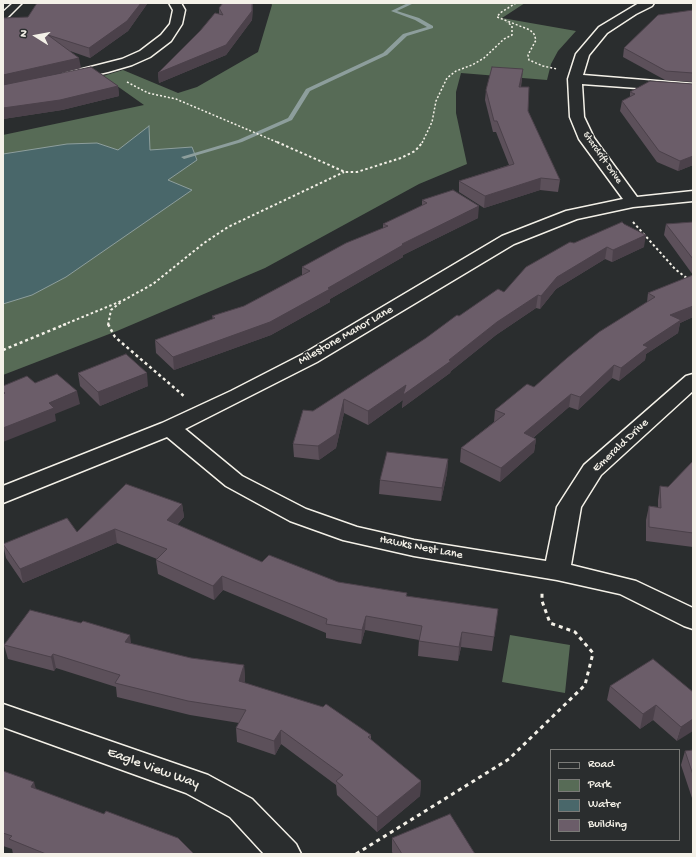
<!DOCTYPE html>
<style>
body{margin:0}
#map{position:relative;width:696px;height:857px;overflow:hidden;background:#2a2d2e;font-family:"Gochi Hand",sans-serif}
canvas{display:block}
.frame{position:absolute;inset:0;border:4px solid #f4f1e8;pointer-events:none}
.legend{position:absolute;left:550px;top:749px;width:130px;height:92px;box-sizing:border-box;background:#2a2d2e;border:1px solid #7b7b78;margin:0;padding:5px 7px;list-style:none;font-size:12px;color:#f4f1e8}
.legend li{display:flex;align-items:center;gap:8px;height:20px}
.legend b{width:20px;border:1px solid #7b7b78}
.north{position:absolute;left:16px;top:16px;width:40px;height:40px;-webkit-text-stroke:3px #2a2d2e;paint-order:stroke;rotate:281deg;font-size:11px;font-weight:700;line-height:16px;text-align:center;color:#f4f1e8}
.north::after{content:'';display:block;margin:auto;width:14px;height:18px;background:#f4f1e8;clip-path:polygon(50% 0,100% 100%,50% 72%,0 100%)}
</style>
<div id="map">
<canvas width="696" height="857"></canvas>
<div class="frame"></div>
<ul class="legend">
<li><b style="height:5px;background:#2a2d2e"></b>Road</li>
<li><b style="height:11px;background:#576b56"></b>Park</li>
<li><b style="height:11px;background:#49676a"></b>Water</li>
<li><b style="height:11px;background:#6b5d69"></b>Building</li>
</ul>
<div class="north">N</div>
</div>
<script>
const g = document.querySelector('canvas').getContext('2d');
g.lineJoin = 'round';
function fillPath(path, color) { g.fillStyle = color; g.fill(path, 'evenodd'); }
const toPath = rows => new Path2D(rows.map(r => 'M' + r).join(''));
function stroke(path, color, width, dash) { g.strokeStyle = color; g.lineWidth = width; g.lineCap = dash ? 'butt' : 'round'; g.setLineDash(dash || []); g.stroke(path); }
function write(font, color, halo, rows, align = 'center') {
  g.font = font + ' "Gochi Hand",sans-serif'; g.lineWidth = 3.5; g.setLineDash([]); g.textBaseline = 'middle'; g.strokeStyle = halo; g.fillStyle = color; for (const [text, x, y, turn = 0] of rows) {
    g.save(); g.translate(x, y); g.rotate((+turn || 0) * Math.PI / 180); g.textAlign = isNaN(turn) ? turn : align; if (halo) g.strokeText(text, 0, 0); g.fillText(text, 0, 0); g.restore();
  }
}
const green = toPath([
 [271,3,525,3,502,18,576,31,558,51,551,64,547,80,461,73,456,92,456,113,467,164,419,184,265,268,117,331,3,375,3,135,144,105,103,76,123,70,178,93,197,87,258,52,272,5],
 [510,635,570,645,565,693,502,682]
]);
const water = toPath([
 [149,126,150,150,192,147,197,160,168,180,192,190,66,277,32,295,3,304,3,154,67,144,97,143,118,150,149,126]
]);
const stream = toPath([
 [408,3,414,3,397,11,419,18,433,26,433,28,407,36,387,55,310,91,292,120,242,142,184,159,181,157,238,140,288,118,306,89,383,53,403,34,427,27,415,20,391,11,408,3]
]);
const pathFar3 = toPath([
 [516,3,500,13,497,17,530,30,534,34,536,40,528,55,529,60,543,66,557,69],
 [127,82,148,93,176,99,279,143],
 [422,143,432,122,436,101,447,78,456,71,472,65,484,58,504,39,512,35,512,26,507,22]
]);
const pathFar2 = toPath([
 [277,142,345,172,357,172,401,158,415,151,423,142],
 [633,222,675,269,693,283],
 [63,325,124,300,153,284,204,243,228,227,344,172],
 [108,325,111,310,121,302]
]);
const pathFar1 = toPath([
 [108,324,115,337,185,397],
 [3,350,66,324]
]);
const path = toPath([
 [356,854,509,759,585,685,593,653,575,632,550,623,542,601,542,592]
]);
const lane = toPath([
 [13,3,22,3,6,19,3,20,3,12,13,3]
]);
const street = toPath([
 [169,3,181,3,185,10,182,24,171,41,150,57,132,65,108,72,68,81,63,80,61,77,63,74,122,59,140,51,161,35,170,24,173,10,169,3],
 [639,3,654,3,652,6,636,14,607,33,589,55,583,75,693,84,693,92,582,84,584,117,594,138,637,197,693,191,693,201,633,207,577,219,514,244,317,362,185,429,242,476,306,509,357,527,414,540,546,561,557,507,584,465,686,376,693,374,693,391,601,475,581,507,571,565,636,581,693,608,693,629,684,626,620,594,557,580,414,556,343,540,290,521,226,486,167,437,3,503,3,486,162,423,231,391,303,354,502,236,566,211,623,199,579,139,570,117,568,79,576,54,599,27,639,3],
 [3,704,208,775,252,799,296,844,301,854,264,854,230,817,186,793,3,727,3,704]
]);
const wall = toPath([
 [37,3,147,3,147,4,128,31,90,58,70,51,81,68,33,79,118,86,119,96,62,110,3,119,28,17],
 [223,3,253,3,252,20,226,55,159,83,158,73,200,31,219,14,219,8],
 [693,10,693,82,665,80,623,57,624,48],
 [522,79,521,87,528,111,560,180,558,192,540,190,484,208,459,192,459,181,509,165,496,132,493,132,485,100,486,90],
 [693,84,693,165,678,171,657,162,620,111,622,101,630,97,630,92],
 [422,200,478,218,403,255,403,257,330,299,330,302,271,335,174,370,156,353,155,340,213,319,212,316,244,306,302,275,302,267,383,228,383,224,422,206],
 [693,222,693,275,664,235,666,224],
 [624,224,644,247,612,262,605,259,556,289,540,309,536,308,496,335,451,371,450,373,402,408,403,400,368,425,344,413,336,448,319,460,294,457,293,444,313,411,426,338,459,316,504,292,574,243],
 [693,275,693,317,680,323,678,333,646,354,645,360,619,381,612,378,578,410,569,407,533,438,536,439,534,452,500,482,460,462,461,448,494,422,495,410,534,387,647,302,648,293],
 [78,373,148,386,100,406,80,386],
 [448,459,447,473,441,501,379,494,380,480],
 [693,461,693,547,646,541,646,520,649,506,658,507,658,500,660,486,668,487],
 [182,504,184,517,177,525,262,562,338,582,407,593,407,596,498,609,492,651,461,647,458,661,418,656,419,640,365,630,361,644,326,638,326,633,223,590,214,600,158,574,156,560,157,559,117,543,23,583,6,558,3,544,77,532],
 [131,644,191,658,244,665,245,680,244,683,371,735,371,740,421,781,420,796,377,832,337,795,336,785,281,744,275,755,237,742,236,728,239,723,190,715,117,697,116,687,56,668,54,671,8,659,4,645],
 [610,686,693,692,677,741,653,720,640,729,607,700],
 [693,750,693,801,681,765,685,751],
 [3,771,36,789,194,854,13,854,12,849,3,846],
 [392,838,475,854,393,854,392,852]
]);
const shadedWall = toPath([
 [141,3,147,3,147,4,128,31,90,58,89,48],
 [252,3,253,3,252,20,226,55,159,83,158,73],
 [79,58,81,68,3,86,3,75],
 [523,69,522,79,518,97,519,87],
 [118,86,119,96,62,110,3,119,3,108],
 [693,156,693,165,678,171,680,161],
 [541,178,540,190,484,208,485,196],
 [479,206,478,218,403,255,403,257,330,299,330,302,271,335,174,370,173,357,328,288,402,244],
 [646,235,644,247,612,262,613,250],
 [607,247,605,259,556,289,540,309,541,296,557,277],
 [538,295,536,308,496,335,451,371,450,373,402,408,403,400,368,425,368,411,406,385,449,360,497,322],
 [693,306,693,317,680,323,678,333,646,354,645,360,619,381,621,368,643,345,670,315],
 [614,365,612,378,578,410,580,397],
 [147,373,148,386,100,406,98,392],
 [77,391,80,404,55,414,56,421,3,442,3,428,49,403],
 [571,394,569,407,522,447,524,433],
 [344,399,344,413,336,448,319,460,318,446],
 [536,439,534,452,500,482,501,468],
 [448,459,447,473,441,501,442,488],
 [182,504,184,517,168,534,167,520],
 [115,529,117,543,23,583,20,569],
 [222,576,223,590,214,600,213,586],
 [366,616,365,630,361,644,362,630],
 [462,632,461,647,458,661,459,647],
 [130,635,132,650,125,642],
 [53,654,56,668,54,671,51,657],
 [244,665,245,680,240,695,239,681],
 [656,705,653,720,640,729,643,714],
 [693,719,693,731,677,741,681,727],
 [281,730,281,744,275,755,274,741],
 [421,781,420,796,377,832,377,817],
 [34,782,38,796,31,787]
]);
const building = toPath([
 [37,3,141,3,127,21,89,48,48,35,79,58,3,75,3,18,28,17,37,3],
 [223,3,252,3,252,11,226,45,158,73,200,31,215,13,223,15,219,8,223,3],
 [693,10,693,73,666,71,624,48,658,15,693,10],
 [91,67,118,86,60,100,3,108,3,85,91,67],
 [492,67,523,69,519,87,529,87,528,111,560,180,541,178,485,196,459,181,514,164,497,121,494,121,486,90,492,67],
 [650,81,693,84,693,156,680,161,659,151,622,101,635,94,630,92,650,81],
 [453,190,479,206,402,244,403,245,328,288,330,289,270,322,173,357,155,340,215,318,212,316,244,306,310,271,302,267,346,243,388,226,383,224,427,203,422,200,453,190],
 [622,222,624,224,646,235,613,250,607,247,557,277,541,296,538,295,497,322,449,360,451,361,403,395,406,385,368,411,344,399,336,434,318,446,293,444,303,410,313,411,426,338,457,315,459,316,498,289,504,292,526,267,570,242,574,243,622,222],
 [693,222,693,259,666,224,693,222],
 [693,275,693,306,670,315,681,320,643,345,648,347,621,368,614,365,580,397,571,394,524,433,536,439,501,468,461,448,505,414,495,410,527,384,534,387,567,358,599,332,655,297,648,293,693,275],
 [126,354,147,373,98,392,78,373,126,354],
 [57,374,77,391,49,403,54,408,3,428,3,394,5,393,3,392,3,386,27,376,35,383,57,374],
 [387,452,448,459,442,488,380,480,387,452],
 [693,461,693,533,649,527,649,506,661,508,660,486,668,487,693,461],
 [126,484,182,504,167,520,262,562,269,555,338,582,407,593,406,596,498,609,494,637,462,632,459,647,419,641,422,626,366,616,362,630,326,624,327,619,222,576,213,586,156,560,167,549,115,529,20,569,3,544,67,518,77,532,126,484],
 [30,610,81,623,83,621,130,635,125,642,191,658,244,665,239,681,323,707,326,704,371,735,368,737,421,781,377,817,336,781,343,775,281,730,274,741,236,728,246,710,188,701,115,683,120,675,53,654,51,657,4,645,30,610],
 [653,659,693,692,693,719,681,727,656,705,643,714,610,686,653,659],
 [693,750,693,775,685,751,693,750],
 [3,771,34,782,31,787,104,814,106,811,178,838,194,854,46,854,9,839,12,836,3,833,3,771],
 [450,814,475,854,402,854,392,838,450,814]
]);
const farStreetnames = [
 ["Stardrift Drive",602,158,55]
];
const streetNames = [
 ["Milestone Manor Lane",346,336,-30],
 ["Emerald Drive",621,446,-43],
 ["Hawks Nest Lane",421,548,11]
];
const nearStreetnames = [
 ["Eagle View Way",153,769,20]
];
fillPath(green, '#576b56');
fillPath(water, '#49676a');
stroke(water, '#8d9e9c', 1);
fillPath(stream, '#8d9e9c');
stroke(lane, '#f4f1e8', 3);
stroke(street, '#f4f1e8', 3);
stroke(pathFar3, '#f4f1e8', 1.5, [2, 2]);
stroke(pathFar2, '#f4f1e8', 2, [2.5, 2.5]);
stroke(pathFar1, '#f4f1e8', 2.5, [3, 3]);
stroke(path, '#f4f1e8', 3, [4, 4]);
fillPath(lane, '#2a2d2e');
fillPath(street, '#2a2d2e');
fillPath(wall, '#5c505a');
fillPath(shadedWall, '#4b414a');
fillPath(building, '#6b5d69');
stroke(building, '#4b414a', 1);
write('10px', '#f4f1e8', '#2a2d2e', farStreetnames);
write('12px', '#f4f1e8', '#2a2d2e', streetNames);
write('14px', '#f4f1e8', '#2a2d2e', nearStreetnames);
</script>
